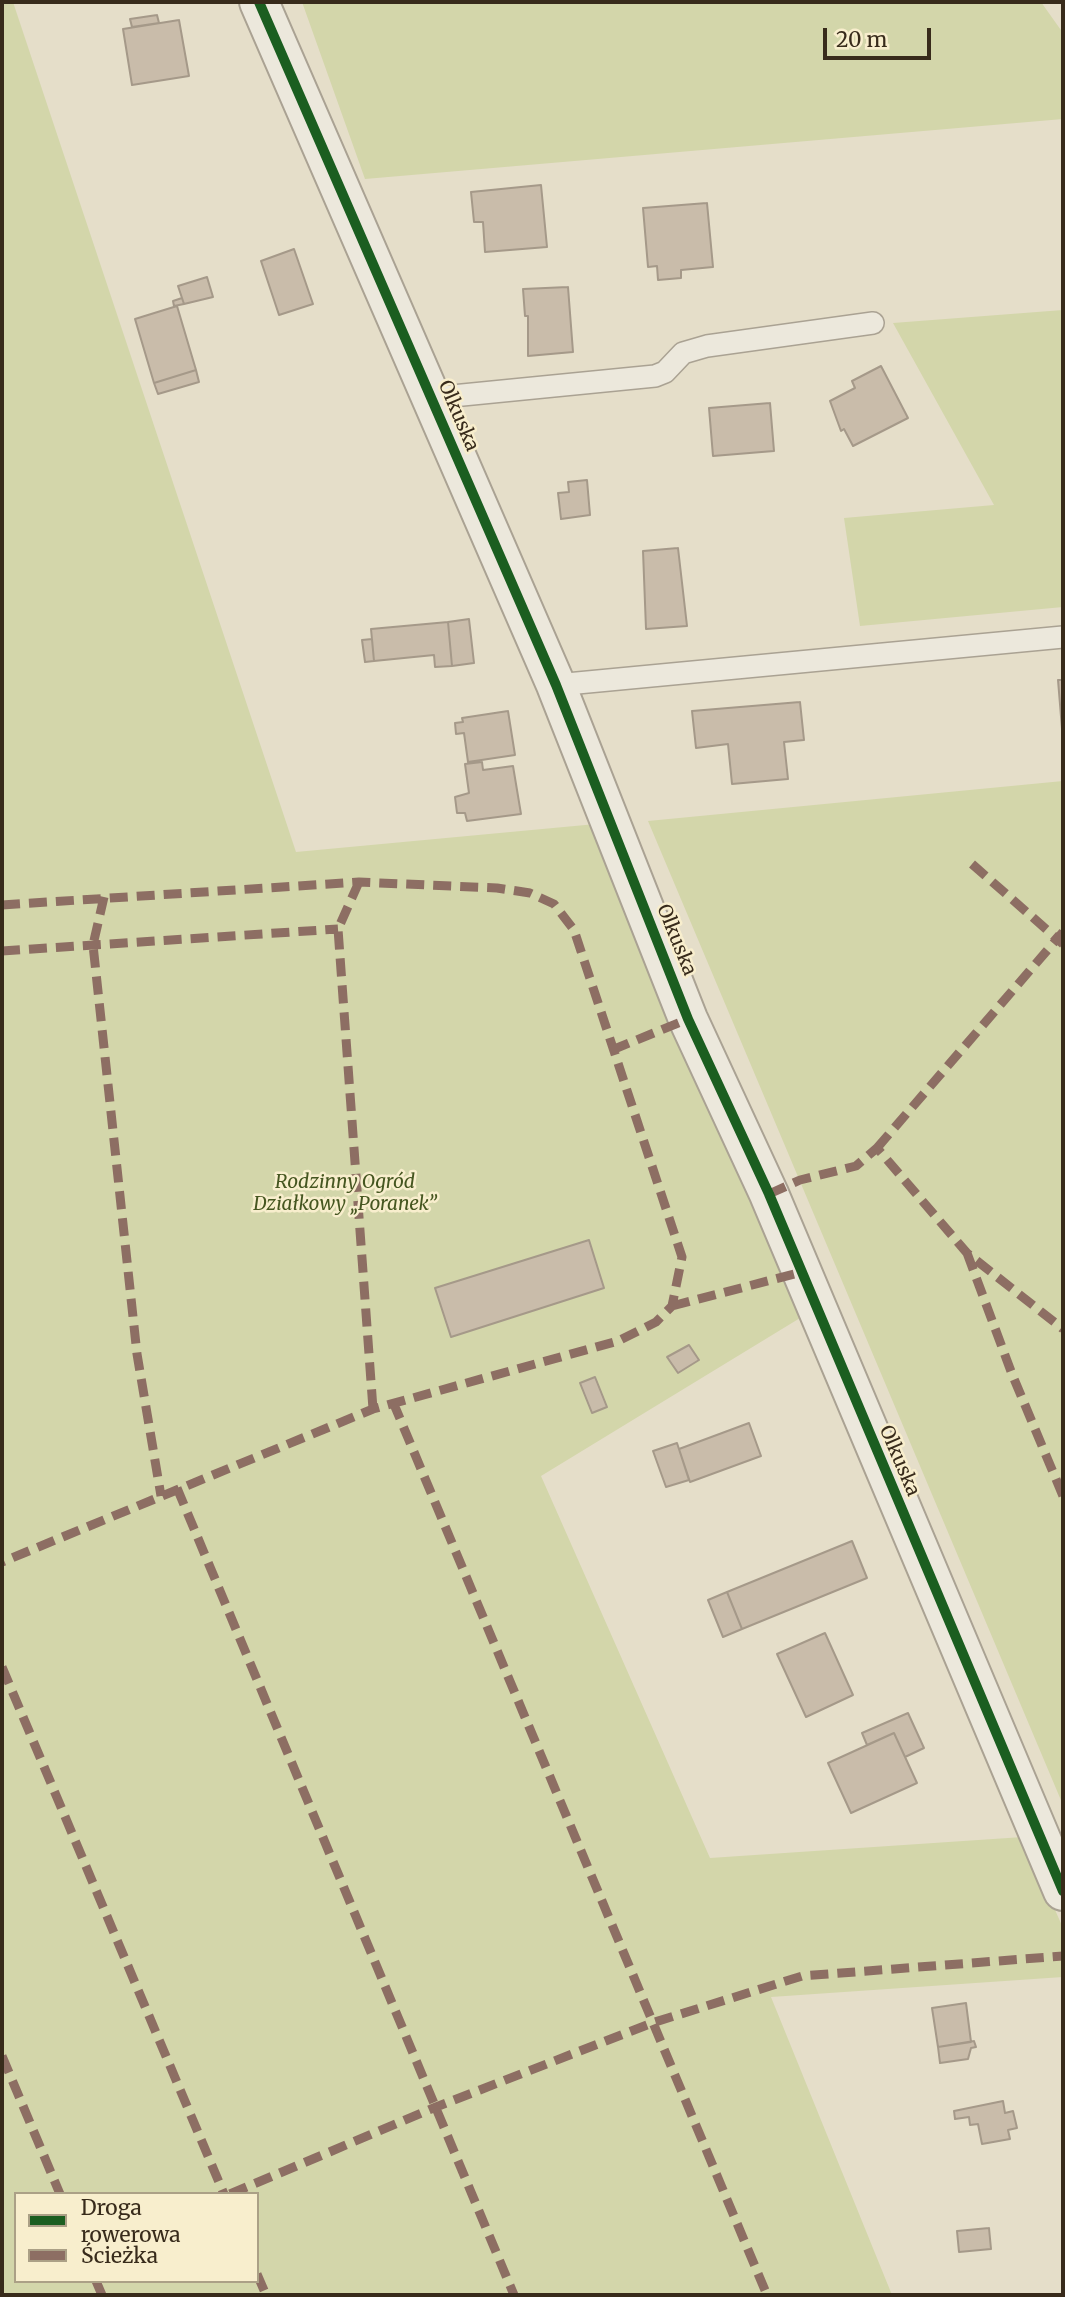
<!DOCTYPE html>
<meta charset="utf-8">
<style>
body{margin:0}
#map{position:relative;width:1065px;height:2297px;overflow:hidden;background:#e5dec9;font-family:Merriweather,serif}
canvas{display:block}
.frame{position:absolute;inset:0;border:4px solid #382b1b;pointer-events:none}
.legend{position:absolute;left:14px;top:2192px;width:245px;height:91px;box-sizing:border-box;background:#f8eecd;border:2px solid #aba086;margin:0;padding:9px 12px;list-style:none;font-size:21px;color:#382b1b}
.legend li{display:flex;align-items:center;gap:14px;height:35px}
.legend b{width:35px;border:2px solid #aba086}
.scale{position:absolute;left:823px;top:28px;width:108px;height:32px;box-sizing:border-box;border:4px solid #382b1b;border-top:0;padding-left:9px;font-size:21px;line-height:24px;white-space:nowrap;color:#382b1b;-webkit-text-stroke:5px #f8eecd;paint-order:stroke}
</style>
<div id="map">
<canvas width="1065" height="2297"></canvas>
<div class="frame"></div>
<ul class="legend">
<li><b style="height:9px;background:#1b5e20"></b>Droga rowerowa</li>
<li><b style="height:9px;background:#8d6e63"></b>Ścieżka</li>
</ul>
<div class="scale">20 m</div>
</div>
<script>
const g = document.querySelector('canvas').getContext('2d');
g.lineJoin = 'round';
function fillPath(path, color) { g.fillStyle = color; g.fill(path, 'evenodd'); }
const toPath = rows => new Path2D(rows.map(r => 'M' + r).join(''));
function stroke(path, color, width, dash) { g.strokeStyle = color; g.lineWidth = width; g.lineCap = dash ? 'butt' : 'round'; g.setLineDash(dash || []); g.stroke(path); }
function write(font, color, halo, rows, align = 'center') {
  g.font = font + ' Merriweather,serif'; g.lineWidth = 5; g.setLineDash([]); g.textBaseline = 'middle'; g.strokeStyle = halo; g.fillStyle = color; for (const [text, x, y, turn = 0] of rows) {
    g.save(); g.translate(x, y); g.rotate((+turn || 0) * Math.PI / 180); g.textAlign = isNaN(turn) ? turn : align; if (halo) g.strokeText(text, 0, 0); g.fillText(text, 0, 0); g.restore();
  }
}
const green = toPath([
 [2,2,13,2,296,852,596,824,805,1315,541,1476,710,1858,1023,1837,1063,1928,1063,1977,771,1997,892,2295,2,2295],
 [16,2194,257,2194,257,2281,16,2281],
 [302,2,1041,2,1063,33,1063,119,365,179],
 [1063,310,1063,607,860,626,844,518,994,505,893,323],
 [1063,781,1063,1805,648,821]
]);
const building = toPath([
 [157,15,159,23,132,27,130,19,157,15],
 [179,20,189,76,132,85,123,29,179,20],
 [541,185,547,247,485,252,483,222,474,222,471,192,541,185],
 [707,203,713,267,681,270,681,278,658,280,657,266,648,267,643,208,707,203],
 [294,249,313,304,279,315,261,261,294,249],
 [207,277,213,297,184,304,178,286,207,277],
 [568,287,573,352,528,356,528,316,525,316,523,289,568,287],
 [182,298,184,304,174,306,173,301,182,298],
 [177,306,196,370,154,383,135,319,177,306],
 [881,366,908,418,853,446,844,429,841,431,830,401,855,388,852,381,881,366],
 [196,370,199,382,158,394,154,383,196,370],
 [770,403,774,451,713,456,709,408,770,403],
 [587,480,590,515,561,519,558,493,569,492,568,482,587,480],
 [678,548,687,626,646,629,643,551,678,548],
 [469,619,474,663,452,666,448,622,469,619],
 [448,622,452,666,435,667,434,655,374,661,371,629,448,622],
 [372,639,374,661,365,662,362,640,372,639],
 [1058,680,1063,680,1063,741,1058,680],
 [800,702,804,740,784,742,788,779,732,784,728,744,696,748,692,711,800,702],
 [508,711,515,755,468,762,464,733,456,734,455,723,463,722,462,718,508,711],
 [482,762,483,770,513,766,521,814,467,821,465,813,457,813,455,797,469,793,465,764,482,762],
 [589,1240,604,1288,451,1337,435,1288,589,1240],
 [689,1345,699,1360,678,1373,667,1357,689,1345],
 [595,1377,607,1407,592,1413,580,1383,595,1377],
 [749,1423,761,1456,690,1482,679,1449,749,1423],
 [677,1443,689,1480,666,1487,653,1451,677,1443],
 [852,1541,867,1578,742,1629,727,1592,852,1541],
 [727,1592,742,1629,723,1637,708,1600,727,1592],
 [825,1633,853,1695,806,1717,777,1654,825,1633],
 [908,1713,924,1748,905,1757,894,1733,867,1745,862,1733,908,1713],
 [894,1733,917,1783,851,1813,828,1763,894,1733],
 [966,2003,971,2042,938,2047,932,2008,966,2003],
 [974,2041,976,2047,971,2048,968,2059,940,2063,938,2047,974,2041],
 [1003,2101,1005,2113,1013,2111,1017,2128,1008,2130,1010,2139,982,2144,978,2124,970,2125,969,2117,955,2119,954,2111,1003,2101],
 [989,2228,991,2249,959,2252,957,2231,989,2228]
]);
const service = toPath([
 [432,398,655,376,665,372,683,353,707,346,873,323],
 [556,685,1063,637]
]);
const minor = toPath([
 [259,2,556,685,688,1019,769,1194,1063,1891]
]);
const quiet = toPath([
 [972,864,1063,944],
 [359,882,338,929,373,1409],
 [104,897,93,945,137,1354,161,1496],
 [2,905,359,882,497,888,530,893,554,904,574,930,682,1257,672,1306,656,1322,618,1341,373,1409,2,1562],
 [2,951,338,929],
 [612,1050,688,1019],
 [877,1148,1063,932],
 [769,1194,800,1180,856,1166,877,1148,967,1253,1063,1329],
 [967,1253,1012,1374,1063,1496],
 [672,1306,802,1272],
 [393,1402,767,2295],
 [177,1488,514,2295],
 [2,1667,224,2194],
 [2,2056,60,2194],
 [230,2194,436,2107,652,2023,802,1976,1063,1956],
 [257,2274,266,2295],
 [96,2281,102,2295]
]);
const cycleway = toPath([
 [259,2,556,685,688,1019,769,1194,1063,1891]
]);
const streetNames = [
 ["Olkuska",458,416,67],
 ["Olkuska",676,940,68],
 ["Olkuska",899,1461,67]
];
const parkNames = [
 ["Rodzinny Ogród",345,1183],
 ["Działkowy „Poranek”",345,1205]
];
fillPath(green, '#d3d6aa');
fillPath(building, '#c9bcaa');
stroke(building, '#a59989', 2);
stroke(service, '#aaa293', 24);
stroke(minor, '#aaa293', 42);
stroke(service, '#ece8dc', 21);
stroke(minor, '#ece8dc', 38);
stroke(quiet, '#8d6e63', 9, [18, 9]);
stroke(cycleway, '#1b5e20', 10);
write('19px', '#382b1b', '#f8eecd', streetNames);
write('italic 19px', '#455620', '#f8eecd', parkNames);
</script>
